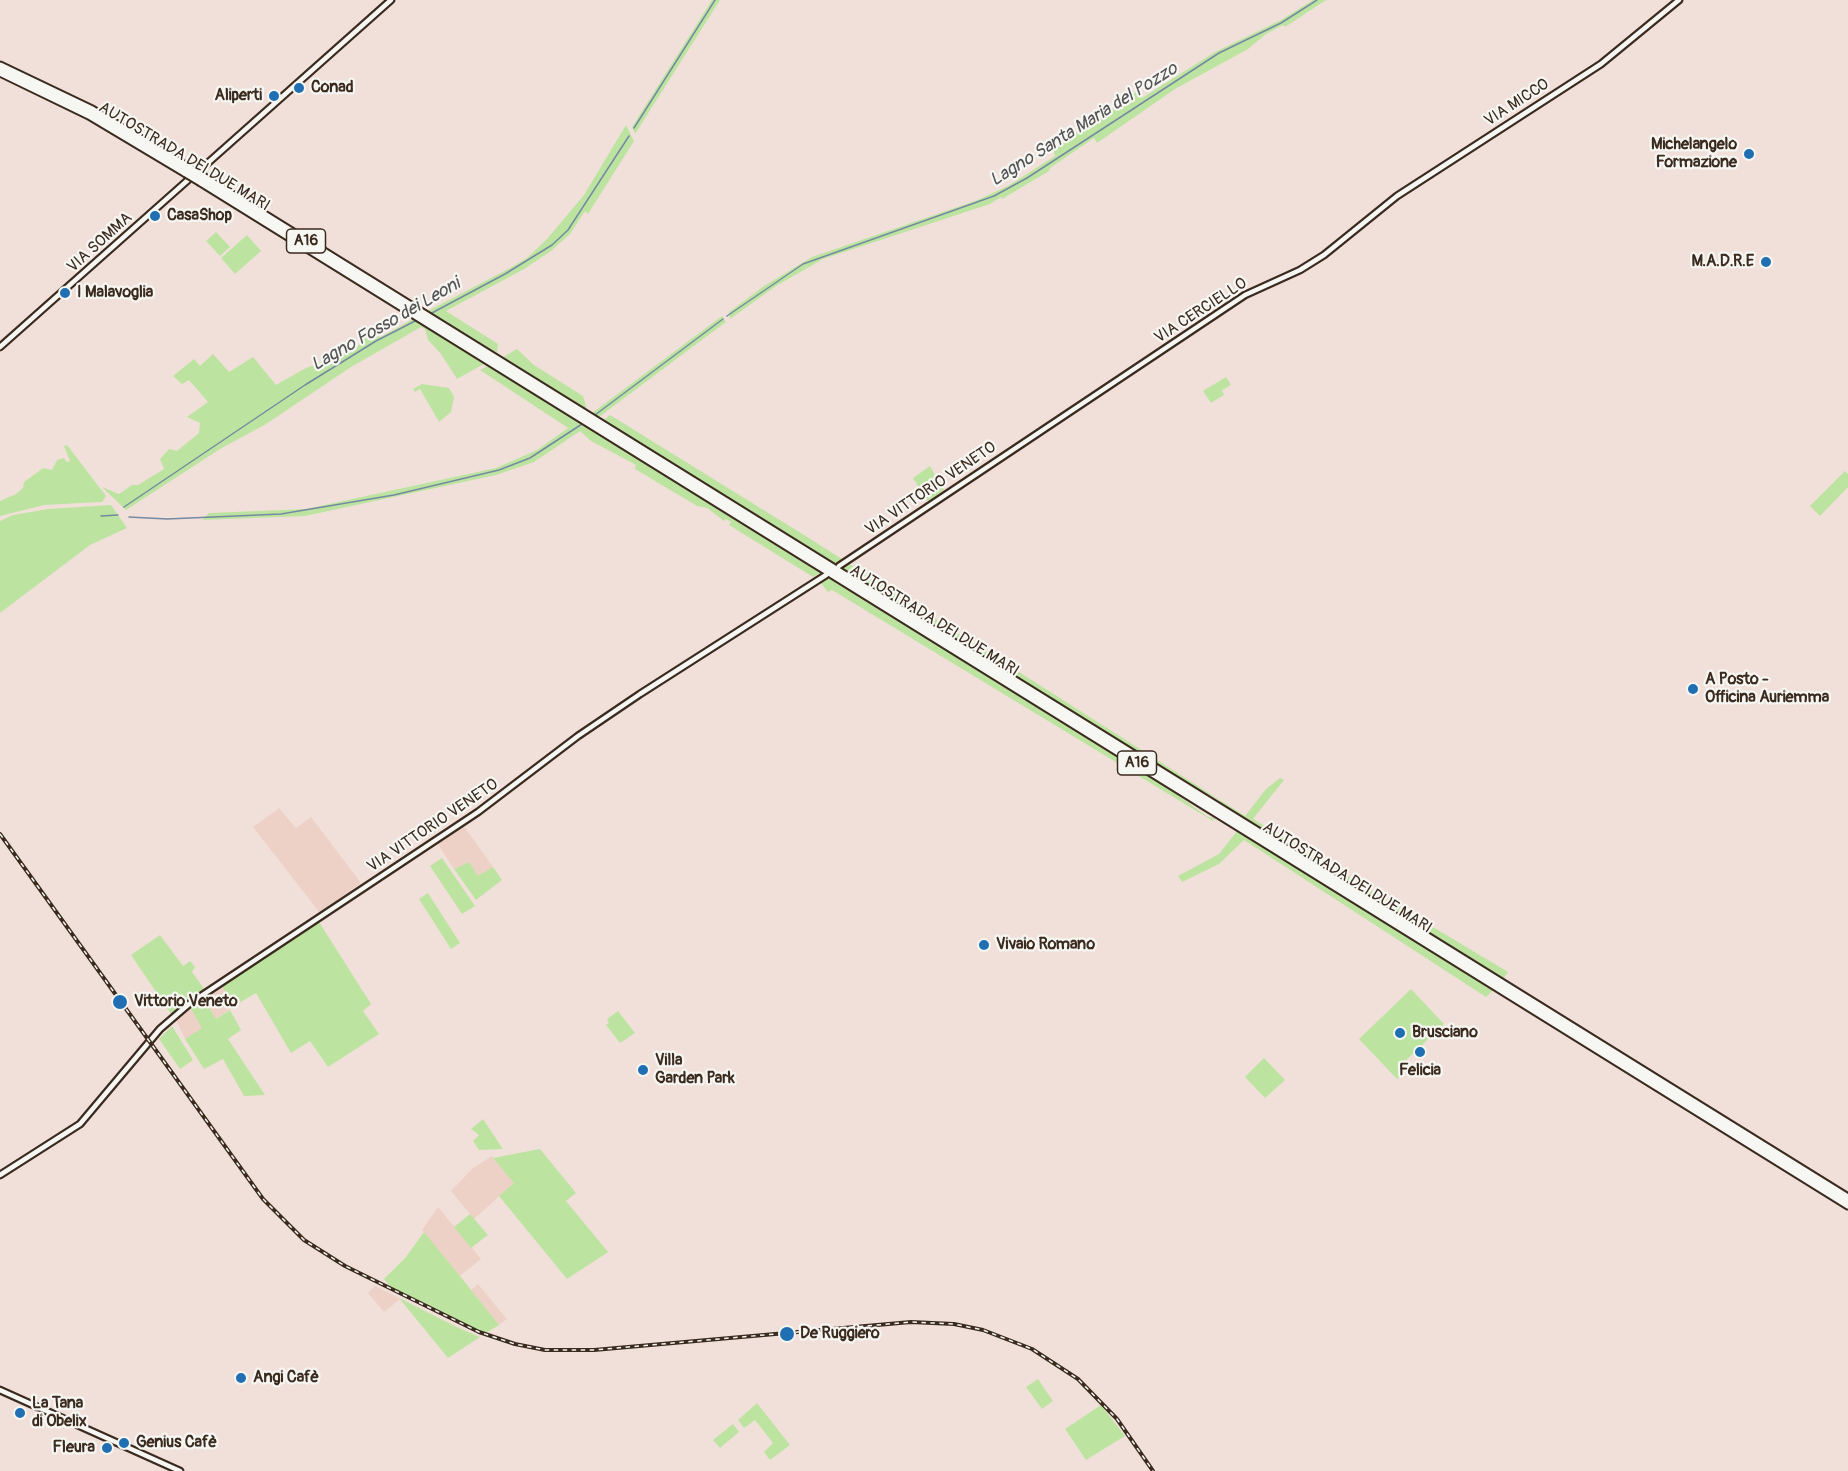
<!DOCTYPE html>
<meta charset="utf-8">
<style>
body{margin:0}
canvas{display:block;background:#f1e0d9}
</style>
<canvas width="1848" height="1471"></canvas>
<script>
const g = document.querySelector('canvas').getContext('2d');
g.lineJoin = 'round';
function fillPath(path, color) { g.fillStyle = color; g.fill(path, 'evenodd'); }
const toPath = rows => new Path2D(rows.map(r => 'M' + r).join(''));
function stroke(path, color, width, dash) { g.strokeStyle = color; g.lineWidth = width; g.lineCap = dash ? 'butt' : 'round'; g.setLineDash(dash || []); g.stroke(path); }
function write(font, color, halo, rows, align = 'center') {
  g.font = font + ' Pangolin,sans-serif'; g.lineWidth = 4.5; g.setLineDash([]); g.textBaseline = 'middle'; g.strokeStyle = halo; g.fillStyle = color; for (const [text, x, y, turn = 0] of rows) {
    g.save(); g.translate(x, y); g.rotate((+turn || 0) * Math.PI / 180); g.textAlign = isNaN(turn) ? turn : align; if (halo) g.strokeText(text, 0, 0); g.fillText(text, 0, 0); g.restore();
  }
}
const built = toPath([
 [279,808,296,828,311,817,361,883,320,913,253,827],
 [463,825,493,867,478,877,469,862,454,869,437,843],
 [222,986,234,1006,216,1019,203,998],
 [190,1007,203,1028,185,1039,175,1018],
 [492,1156,514,1183,474,1219,451,1191,473,1168],
 [438,1207,481,1259,460,1276,422,1230],
 [478,1284,507,1319,499,1325,471,1290],
 [375,1286,399,1298,400,1299,384,1312,368,1293]
]);
const green = toPath([
 [712,0,720,0,635,134,632,127],
 [1313,0,1326,0,1285,27,1283,25,1266,34,1248,49,1175,89,1097,143,1094,138,1050,168,1049,171,1002,199,1001,197,990,204,823,259,776,286,730,319,729,312,764,286,812,257,975,201,1008,186,1055,156,1053,149,1137,91,1142,98,1215,52,1281,20],
 [626,125,634,141,588,214,585,211,570,234,551,251,524,269,446,311,498,344,497,353,428,311,510,268,527,258,547,239,584,195],
 [216,232,230,247,220,256,206,241],
 [247,235,261,251,235,274,221,258],
 [722,316,726,322,703,339,599,417,592,413],
 [413,319,484,364,457,379,441,354,428,340,425,329,421,327,351,367,266,424,220,449,126,510,102,487,119,494,132,485,138,485,164,469,160,459,169,449,177,451,199,433,200,423,187,417,208,402,189,380,182,384,173,376,194,359,200,366,213,354,229,372,253,357,276,385,304,369,356,348,365,338,373,335,381,337],
 [517,349,534,365,583,396,587,410,503,357],
 [488,366,790,554,820,573,813,577,729,525,731,522,726,519,724,521,707,508,697,506,635,469,636,465,591,441,580,431,534,462,496,475,305,516,202,520,209,513,306,509,496,468,537,450,568,428,480,370],
 [1226,377,1231,385,1222,390,1224,395,1211,403,1203,391],
 [422,384,449,388,454,397,451,412,439,422,420,389,415,392,413,389],
 [610,415,812,540,842,559,835,564,688,474,604,420],
 [67,445,106,496,102,502,44,505,0,516,0,501,16,494,23,488,24,482,43,468,52,470,57,460,64,458,67,462,70,461,64,446],
 [930,466,944,490,928,501,913,478],
 [1845,471,1848,474,1848,487,1820,516,1810,506],
 [111,505,127,528,90,545,0,613,0,521,13,515,48,509],
 [848,563,1245,816,1266,789,1280,778,1284,780,1253,819,1508,972,1503,979,1224,806,1219,800,1191,785,841,568],
 [827,577,1172,791,1208,817,1215,818,1213,821,832,590,828,592,820,582],
 [1237,831,1493,990,1486,997,1244,840,1219,864,1182,882,1178,876,1219,854],
 [442,858,475,906,462,914,430,866],
 [469,862,478,876,493,867,502,880,476,900,454,869],
 [428,893,460,943,451,949,419,899],
 [319,922,371,1004,363,1011,379,1034,328,1067,310,1041,291,1053,256,993,234,1006,222,986],
 [160,935,183,966,190,961,195,967,192,972,205,990,171,1014,131,955],
 [1411,989,1444,1024,1398,1068,1403,1073,1397,1079,1359,1039],
 [203,998,216,1019,230,1010,241,1030,228,1039,265,1095,244,1096,223,1059,204,1069,185,1039,202,1028,190,1007],
 [618,1011,635,1033,620,1043,606,1025,609,1023,607,1019],
 [172,1026,193,1060,180,1069,159,1039],
 [1264,1058,1285,1080,1265,1098,1245,1077],
 [483,1119,503,1149,479,1150,473,1141,479,1135,471,1129],
 [540,1149,576,1193,566,1201,608,1252,567,1279,499,1196,514,1183,493,1158],
 [470,1214,488,1235,471,1248,454,1227],
 [424,1232,460,1276,499,1325,486,1333,478,1330,391,1287,384,1279,406,1257],
 [399,1298,459,1328,480,1337,448,1358],
 [1038,1379,1053,1401,1042,1409,1026,1387],
 [757,1403,790,1445,770,1460,764,1452,773,1443,755,1420,744,1428,738,1420],
 [1101,1405,1125,1436,1086,1460,1065,1429],
 [733,1424,739,1432,720,1448,713,1440]
]);
const stream = toPath([
 [634,128,715,0],
 [430,314,505,274,552,245,568,230,629,136],
 [727,316,803,264,994,196,1027,178,1219,53,1281,23,1317,0],
 [595,415,723,319],
 [124,507,305,385,376,341,417,320],
 [101,516,118,515],
 [129,517,167,519,281,514,394,495,499,470,530,458,582,424]
]);
const tertiary = toPath([
 [201,169,391,0],
 [0,347,188,180],
 [839,566,1245,295,1300,270,1324,255,1397,196,1601,64,1679,0],
 [0,1175,80,1124,160,1029,189,1004,478,812,578,736,640,694,826,575],
 [0,1390,180,1471]
]);
const motorway = toPath([
 [0,66,92,110,189,168],
 [0,72,89,115,186,173],
 [203,177,1848,1198],
 [201,182,1848,1205]
]);
const rail = toPath([
 [0,834,263,1199,304,1240,345,1266,479,1332,515,1344,545,1350,594,1350,911,1322,954,1324,983,1330,1032,1349,1078,1379,1117,1419,1153,1471]
]);
const motorwayBridge = toPath([
 [189,168,203,177],
 [186,173,201,182]
]);
const markers = [
 [299,88,6,"#1f6fb2"],
 [274,96,6,"#1f6fb2"],
 [1749,154,6,"#1f6fb2"],
 [155,216,6,"#1f6fb2"],
 [1766,262,6,"#1f6fb2"],
 [65,293,6,"#1f6fb2"],
 [1693,689,6,"#1f6fb2"],
 [984,945,6,"#1f6fb2"],
 [120,1002,8,"#1f6fb2"],
 [1400,1033,6,"#1f6fb2"],
 [1420,1052,6,"#1f6fb2"],
 [643,1070,6,"#1f6fb2"],
 [787,1334,8,"#1f6fb2"],
 [241,1378,6,"#1f6fb2"],
 [20,1413,6,"#1f6fb2"],
 [124,1443,6,"#1f6fb2"],
 [107,1448,6,"#1f6fb2"]
];
const shields = [
 [306,241,39],
 [1137,763,39]
];
const shieldNames = [
 ["A16",306,241],
 ["A16",1137,763]
];
const poiNames = [
 ["Conad",311,88],
 ["Aliperti",262,96,"right"],
 ["Michelangelo",1737,145,"right"],
 ["Formazione",1737,163,"right"],
 ["CasaShop",167,216],
 ["M.A.D.R.E",1754,262,"right"],
 ["I Malavoglia",77,293],
 ["A Posto -",1705,680],
 ["Officina Auriemma",1705,698],
 ["Vivaio Romano",996,945],
 ["Vittorio Veneto",134,1002],
 ["Brusciano",1412,1033],
 ["Villa",655,1061],
 ["Garden Park",655,1079],
 ["Felicia",1420,1071,"center"],
 ["De Ruggiero",800,1334],
 ["Angi Cafè",253,1378],
 ["La Tana",32,1404],
 ["di Obelix",32,1422],
 ["Genius Cafè",136,1443],
 ["Fleura",95,1448,"right"]
];
const streetNames = [
 ["VIA MICCO",1517,103,-33],
 ["AUTOSTRADA DEI DUE MARI",184,157,31],
 ["VIA SOMMA",100,243,-42],
 ["VIA CERCIELLO",1201,311,-33],
 ["VIA VITTORIO VENETO",931,489,-34],
 ["AUTOSTRADA DEI DUE MARI",934,621,32],
 ["VIA VITTORIO VENETO",433,826,-34],
 ["AUTOSTRADA DEI DUE MARI",1347,878,32]
];
const waterNames = [
 ["Lagno Santa Maria del Pozzo",1084,125,-32],
 ["Lagno Fosso dei Leoni",386,325,-30]
];
fillPath(built, '#edd1c7');
fillPath(green, '#bce4a0');
stroke(stream, '#758aa0', 1.5);
stroke(tertiary, '#3b2a1e', 9);
stroke(motorway, '#3b2a1e', 11);
stroke(tertiary, '#f6f6f2', 4.5);
stroke(motorway, '#f6f6f2', 7);
stroke(rail, '#3b2a1e', 4);
stroke(rail, '#f6f6f2', 1.5, [4.5]);
stroke(motorwayBridge, '#3b2a1e', 11, []);
stroke(motorwayBridge, '#f6f6f2', 7);
for (const [x, y, r, color] of markers) { const dot = new Path2D(); dot.arc(x, y, r, 0, 2 * Math.PI); g.fillStyle = color; g.fill(dot); stroke(dot, '#f6f6f2', 2); }
for (const [x, y, w] of shields) { const box = new Path2D(); box.roundRect(x - w / 2, y - 12, w, 24, 4.5); g.fillStyle = '#f6f6f2'; g.fill(box); stroke(box, '#3b2a1e', 1.5); }
write('bold 15px', '#3b2a1e', null, shieldNames);
write('bold 16px', '#3b2a1e', '#f6f6f2', poiNames, 'left');
write('16px', '#3b2a1e', '#f6f6f2', streetNames);
write('italic 18px', '#535254', '#f6f6f2', waterNames);
</script>
